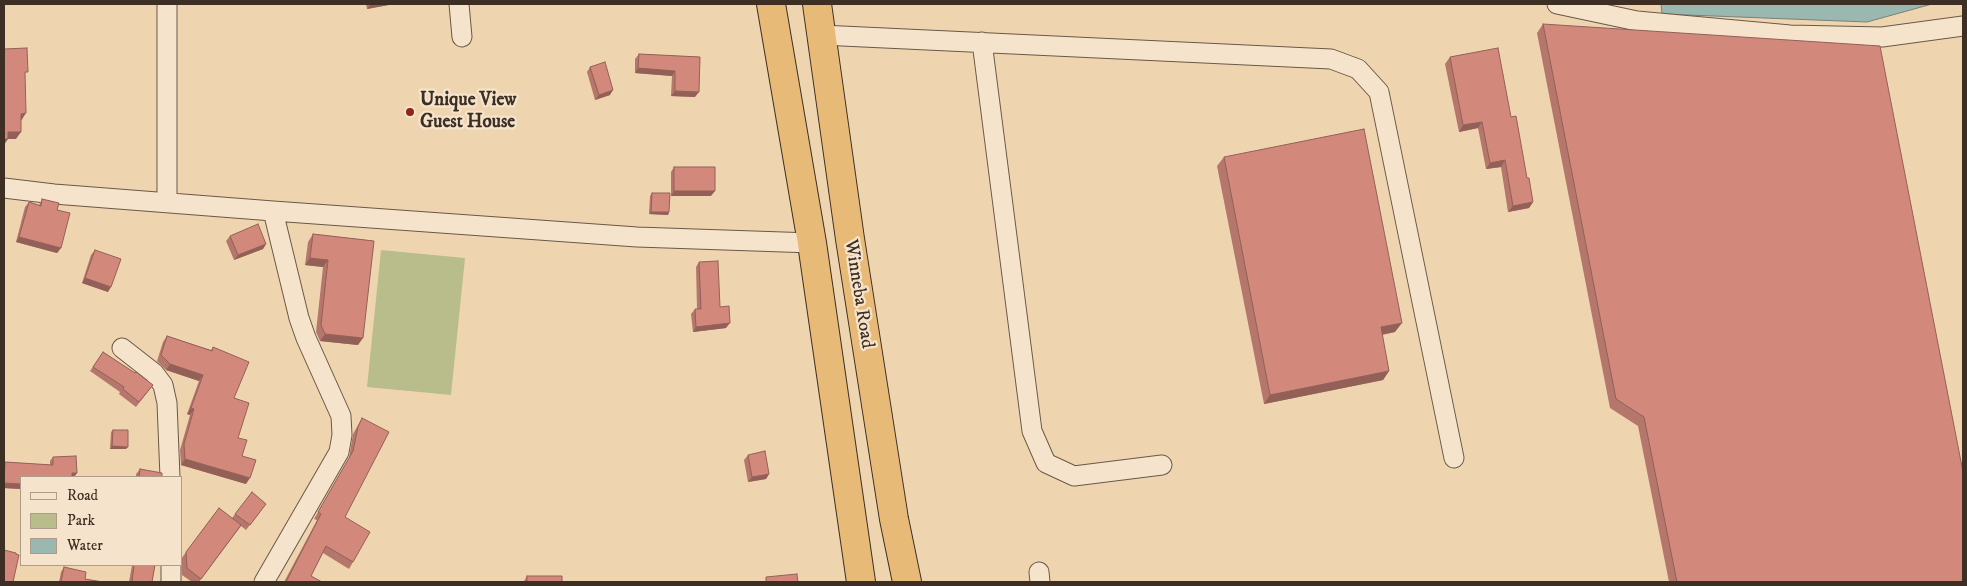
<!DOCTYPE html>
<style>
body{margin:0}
#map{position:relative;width:1967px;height:586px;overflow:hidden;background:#efd5af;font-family:"IM FELL DW Pica",serif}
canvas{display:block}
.frame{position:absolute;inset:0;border:5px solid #3e2f25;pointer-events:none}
.legend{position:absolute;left:20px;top:476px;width:162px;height:90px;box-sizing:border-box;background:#f5e4cb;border:1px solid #ac9c89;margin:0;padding:6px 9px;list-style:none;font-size:15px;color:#3e2f25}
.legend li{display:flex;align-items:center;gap:10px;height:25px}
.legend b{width:25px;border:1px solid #ac9c89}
</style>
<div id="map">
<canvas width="1967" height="586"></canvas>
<div class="frame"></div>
<ul class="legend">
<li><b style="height:6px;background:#f5e4cb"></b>Road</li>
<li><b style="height:14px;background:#b9bd8b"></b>Park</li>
<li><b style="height:14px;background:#9ab8b0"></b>Water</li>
</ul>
</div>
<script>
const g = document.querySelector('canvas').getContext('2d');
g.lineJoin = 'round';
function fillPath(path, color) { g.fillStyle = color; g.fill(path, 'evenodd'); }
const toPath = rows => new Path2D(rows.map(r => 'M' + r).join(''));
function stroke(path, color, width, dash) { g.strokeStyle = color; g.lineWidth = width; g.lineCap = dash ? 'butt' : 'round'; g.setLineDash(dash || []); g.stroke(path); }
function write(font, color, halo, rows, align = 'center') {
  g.font = font + ' "IM FELL DW Pica",serif'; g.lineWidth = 4.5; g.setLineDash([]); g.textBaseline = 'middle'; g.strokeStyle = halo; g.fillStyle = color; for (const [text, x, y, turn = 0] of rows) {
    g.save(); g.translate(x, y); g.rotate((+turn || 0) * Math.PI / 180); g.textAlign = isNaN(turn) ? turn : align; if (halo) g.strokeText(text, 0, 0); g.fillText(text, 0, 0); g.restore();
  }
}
const green = toPath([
 [381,250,465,258,451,395,367,387]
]);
const water = toPath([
 [1661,4,1932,4,1867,22,1662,14,1661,4]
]);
const minor = toPath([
 [459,4,462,37],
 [1557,4,1637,21,1790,35,1882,37,1963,26],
 [821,35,1331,59,1358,69,1379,92,1454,458],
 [982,42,1032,431,1046,463,1074,476,1162,465],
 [4,188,54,194,273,211,637,237,812,243],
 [167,202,167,4],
 [122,348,154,373,163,385,167,403,170,477],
 [171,565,171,582],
 [1039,572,1040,582],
 [264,582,339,452,342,435,341,416,306,338,299,318,273,211]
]);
const highway = toPath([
 [771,4,812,243,861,582],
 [817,4,850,239,894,519,907,582]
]);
const wall = toPath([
 [366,4,394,4,367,9],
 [1543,24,1963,582,1669,582,1638,426,1610,408,1537,33],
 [639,54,700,57,695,97,671,96,672,76,635,73,635,59],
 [1450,57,1527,178,1533,202,1529,208,1508,212,1501,167,1486,169,1478,128,1459,132,1445,64],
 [590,67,610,95,595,100,587,72],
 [1224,157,1395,332,1382,335,1389,371,1383,380,1264,404,1217,166],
 [674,167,711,196,671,196,671,172],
 [652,193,669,212,668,215,649,214,650,196],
 [42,199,57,210,61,248,57,253,16,242,25,207,29,202,39,205],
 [313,234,374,241,358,345,320,341,316,332,323,267,305,265,308,242],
 [230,236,266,244,263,249,234,260,226,241],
 [95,250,108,292,82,283,91,255],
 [699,262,720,307,726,328,693,332,691,314,695,309,697,309,696,267],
 [167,336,211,350,213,347,234,398,238,438,242,456,246,484,181,465,180,450,190,415,187,414,199,381,166,370,157,361,163,342],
 [103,352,153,385,136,407,119,394,120,392,90,371],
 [362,418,345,517,353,562,349,569,323,553,311,576,322,582,284,582,317,520,314,519,349,458,353,434],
 [113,430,126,449,110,449,111,432],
 [748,455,769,474,766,479,748,482,744,460],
 [53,457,77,473,74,477,21,477,21,489,4,488,4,464,5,462,50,465,50,461],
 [140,469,162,477,136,477,136,474],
 [252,492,266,504,246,530,241,526,199,582,192,582,182,575,181,559,219,508,232,518],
 [132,565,155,565,152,582,129,582],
 [64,567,85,579,103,582,59,582,61,572],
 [527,576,562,582,524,582,524,581]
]);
const shadedWall = toPath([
 [371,4,394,4,367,9],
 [638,68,675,71,672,76,635,73],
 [613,90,610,95,595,100,599,95],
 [675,91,699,92,695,97,671,96],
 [26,113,21,121,21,114],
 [1482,122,1478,128,1459,132,1463,125],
 [8,132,21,132,16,139,8,139,4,145,4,138],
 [1505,160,1501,167,1486,169,1490,163],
 [674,191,715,191,711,196,671,196],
 [1533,202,1529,208,1508,212,1513,206],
 [651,212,669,212,668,215,649,214],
 [19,237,61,248,57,253,16,242],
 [266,244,263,249,234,260,238,255],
 [310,258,328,260,323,267,305,265],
 [85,278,111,287,108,292,82,283],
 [730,323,726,328,693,332,696,327],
 [1402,323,1395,332,1374,336,1381,327],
 [325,334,363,338,358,345,320,341],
 [170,364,203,375,199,381,166,370],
 [1389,371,1383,380,1264,404,1270,395],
 [191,408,194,409,190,415,187,414],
 [112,446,128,447,126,449,110,449],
 [185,459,250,478,246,484,181,465],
 [72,473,77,473,74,477,69,477],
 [769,474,766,479,748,482,752,477],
 [4,484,21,484,21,489,4,488]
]);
const building = toPath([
 [1543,24,1880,46,1963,472,1963,582,1677,582,1644,417,1616,399,1543,24],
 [27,48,28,72,25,72,26,113,21,114,21,132,8,132,8,139,4,139,4,49,27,48],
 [1498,48,1511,117,1516,116,1527,178,1529,178,1533,202,1513,206,1505,160,1490,163,1482,122,1463,125,1450,57,1498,48],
 [639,54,700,57,699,92,675,91,675,71,638,68,639,54],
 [605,62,613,90,599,95,590,67,605,62],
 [1364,129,1402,323,1381,327,1389,371,1270,395,1224,157,1364,129],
 [674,167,715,167,715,191,674,191,674,167],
 [652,193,670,193,669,212,651,212,652,193],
 [42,199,59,203,57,210,70,213,61,248,19,237,29,202,41,206,42,199],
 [258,224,266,244,238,255,230,236,258,224],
 [313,234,374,241,363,338,325,334,321,325,328,260,310,258,313,234],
 [95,250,121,259,111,287,85,278,95,250],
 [718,261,720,307,729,306,730,323,696,327,695,309,701,309,699,262,718,261],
 [167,336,212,351,213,347,249,362,234,398,249,403,238,438,247,440,242,456,256,460,250,478,185,459,184,444,194,409,191,408,203,375,170,364,161,355,167,336],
 [103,352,135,373,136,372,153,385,139,402,123,389,124,387,93,367,103,352],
 [362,418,389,432,345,517,370,532,353,562,326,546,311,576,322,582,286,582,321,514,318,512,353,451,358,427,362,418],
 [113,430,128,430,128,447,112,446,113,430],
 [765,451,769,474,752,477,748,455,765,451],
 [76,456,77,473,72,473,72,477,21,477,21,484,4,483,5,462,53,465,53,457,76,456],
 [140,469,162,473,162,477,139,477,140,469],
 [252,492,266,504,250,525,235,514,252,492],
 [219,508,241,525,201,579,187,568,186,552,219,508],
 [4,550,16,553,16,554,19,555,13,582,4,582,4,550],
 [134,565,155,565,152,582,132,582,134,565],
 [64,567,86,572,85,579,103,582,61,582,64,567],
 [797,574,798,582,766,582,766,577,797,574],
 [527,576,562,576,562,582,527,582,527,576]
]);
const markers = [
 [410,112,5,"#8f2418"]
];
const poiNames = [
 ["Unique View",420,101],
 ["Guest House",420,123]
];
const streetNames = [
 ["Winneba Road",858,294,81]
];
fillPath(green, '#b9bd8b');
fillPath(water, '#9ab8b0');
stroke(water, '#758178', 1);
stroke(minor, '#6a5848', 21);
stroke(highway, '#3e2f25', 30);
stroke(minor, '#f5e4cb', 19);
stroke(highway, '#e8ba78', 28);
fillPath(wall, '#b5766b');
fillPath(shadedWall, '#936057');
fillPath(building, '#d2897c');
stroke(building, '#936057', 1);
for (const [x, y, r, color] of markers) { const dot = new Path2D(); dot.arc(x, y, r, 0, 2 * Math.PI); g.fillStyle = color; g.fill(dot); stroke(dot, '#f5e4cb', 2); }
write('bold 19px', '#3e2f25', '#f5e4cb', poiNames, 'left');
write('19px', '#3e2f25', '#f5e4cb', streetNames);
</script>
